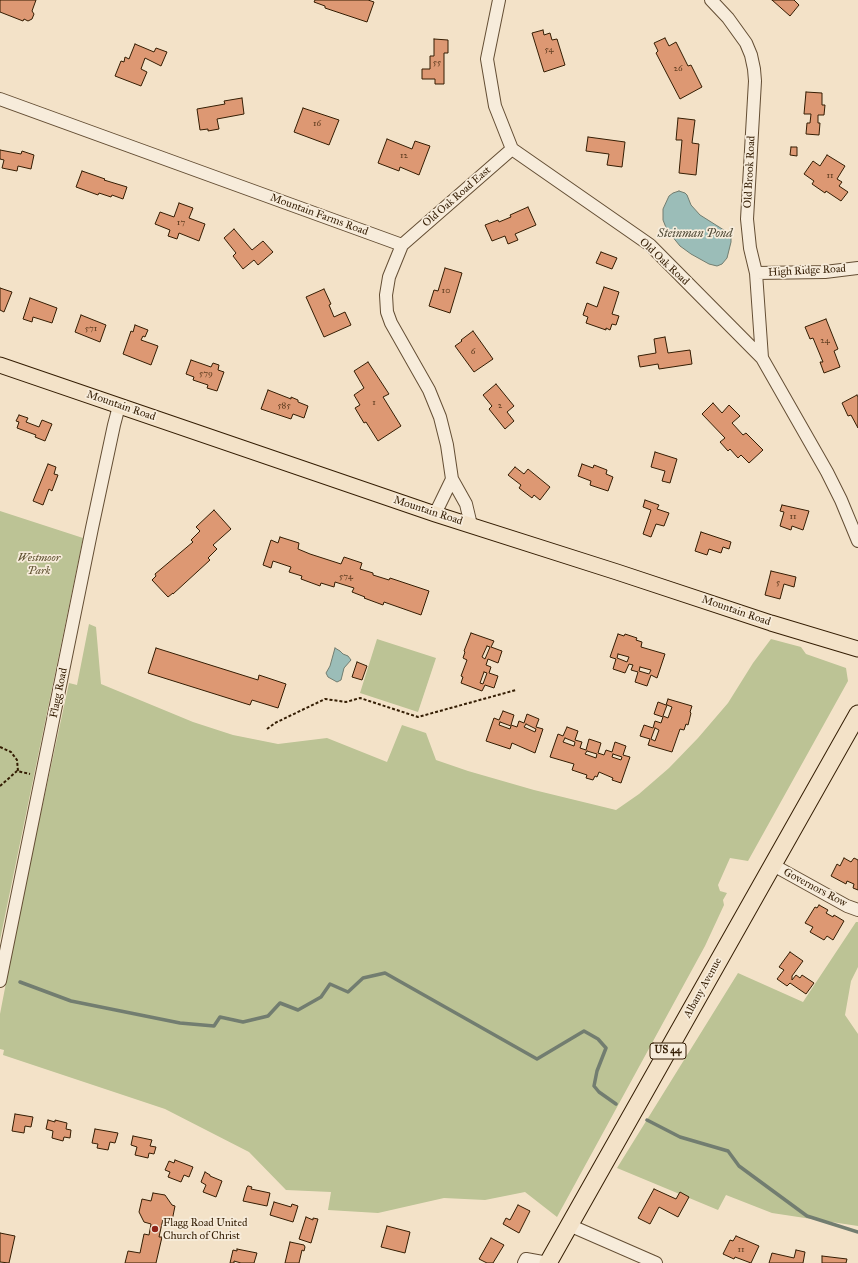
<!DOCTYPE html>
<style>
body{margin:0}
canvas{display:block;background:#f3e2c8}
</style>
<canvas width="858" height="1263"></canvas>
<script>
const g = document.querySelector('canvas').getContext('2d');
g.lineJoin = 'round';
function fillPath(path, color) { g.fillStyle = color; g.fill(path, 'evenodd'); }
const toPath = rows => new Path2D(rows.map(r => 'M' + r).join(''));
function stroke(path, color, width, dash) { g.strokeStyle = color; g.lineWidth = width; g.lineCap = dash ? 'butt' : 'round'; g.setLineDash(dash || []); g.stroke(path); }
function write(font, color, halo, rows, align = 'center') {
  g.font = font + ' "IM FELL Great Primer",serif'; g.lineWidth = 3.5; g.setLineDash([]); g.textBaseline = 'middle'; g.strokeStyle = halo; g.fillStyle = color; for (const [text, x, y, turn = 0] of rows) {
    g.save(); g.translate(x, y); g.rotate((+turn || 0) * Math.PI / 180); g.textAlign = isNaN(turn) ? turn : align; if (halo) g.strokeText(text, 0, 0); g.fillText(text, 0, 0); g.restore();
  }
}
const green = toPath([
 [0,511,83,538,0,940],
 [89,624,96,627,101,684,193,722,233,735,278,744,327,738,387,762,402,725,426,733,436,760,468,771,534,790,616,810,639,794,669,768,698,738,728,703,753,663,771,639,801,647,806,654,846,668,848,681,748,861,730,858,718,885,720,891,727,893,723,900,724,905,705,946,557,1217,525,1192,485,1200,444,1198,378,1213,328,1210,331,1192,286,1190,249,1152,165,1109,3,1055,4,1050,0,1049,0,1014,21,905,69,683,77,685],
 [377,639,436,658,418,712,360,693],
 [856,922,858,922,858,967,851,981,845,1015,858,1034,858,1226,772,1213,726,1195,718,1210,617,1168,738,973,803,1002]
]);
const water = toPath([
 [679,191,685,193,687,195,691,205,700,215,727,232,731,237,731,242,727,258,722,264,717,266,709,264,691,254,680,246,667,230,663,220,663,209,669,196,673,193,679,191],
 [335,648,340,651,343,654,348,656,351,660,344,668,341,680,337,682,328,677,326,673,330,666,335,648]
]);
const stream = toPath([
 [20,982,71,1001,180,1023,214,1026,220,1017,243,1022,268,1016,280,1003,298,1010,321,997,330,984,348,992,363,978,385,973,537,1059,584,1031,598,1039,606,1048,597,1071,594,1086,599,1092,616,1104],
 [647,1120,680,1137,728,1151,739,1166,807,1216,858,1232]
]);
const building = toPath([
 [0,0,36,0,32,11,34,14,32,19,28,21,24,19,23,21,0,12,0,0],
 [315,0,368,0,374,2,367,22,325,8,325,6,314,2,315,0],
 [772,0,794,0,799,5,790,16,772,0],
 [543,30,544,35,550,33,552,40,557,39,565,65,544,72,532,33,543,30],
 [665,38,669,46,676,42,688,66,691,65,702,87,680,99,656,53,658,51,654,43,665,38],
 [434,39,448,40,448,53,444,53,444,84,435,84,435,79,422,79,422,69,430,69,430,56,434,56,434,39],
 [135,44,154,52,156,48,167,52,161,66,145,58,141,69,147,72,141,86,115,76,121,61,124,62,125,57,129,59,135,44],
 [806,92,822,93,822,105,825,105,824,115,818,115,818,123,820,123,819,135,806,134,807,123,810,123,811,114,804,114,806,92],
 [242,98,244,114,217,119,219,129,208,131,208,129,200,130,197,109,225,104,224,101,242,98],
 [303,108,339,120,329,145,294,132,303,108],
 [678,118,695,120,692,143,699,144,696,175,679,173,682,140,676,140,678,118],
 [588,137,625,142,622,167,607,165,609,154,586,151,588,137],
 [387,139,412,149,415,141,430,146,419,175,400,167,399,171,378,163,387,139],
 [791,147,797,147,797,156,790,155,791,147],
 [0,150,21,154,22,151,34,155,31,169,18,166,17,171,2,168,4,160,0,159,0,150],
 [827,155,845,166,837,179,842,182,839,186,848,192,841,201,826,191,825,193,812,184,814,181,804,174,813,161,820,166,827,155],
 [82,171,105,179,104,180,127,187,123,199,112,195,111,197,99,193,98,195,76,187,82,171],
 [179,203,193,208,189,218,205,224,199,241,179,233,177,239,168,236,170,230,155,224,160,212,174,217,179,203],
 [528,207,536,225,515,234,518,240,508,244,505,236,492,241,485,225,498,220,499,222,511,217,510,215,528,207],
 [234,229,252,250,263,241,273,252,258,265,254,260,243,269,233,256,236,253,224,238,234,229],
 [601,252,617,258,612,269,596,263,601,252],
 [445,268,462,273,450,313,429,306,434,290,438,291,445,268],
 [604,287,619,292,612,314,619,316,616,325,612,324,610,330,606,328,606,330,586,323,588,317,583,315,587,303,597,307,604,287],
 [0,288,12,292,4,312,0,310,0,288],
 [324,289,331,304,329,305,334,317,345,312,351,325,324,337,306,297,324,289],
 [30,298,57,308,52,323,33,317,32,322,23,319,30,298],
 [81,315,106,325,100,342,75,332,81,315],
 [826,319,838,349,834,351,840,367,824,373,820,362,823,362,813,338,810,339,805,327,826,319],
 [135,325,148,330,145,337,143,336,141,340,158,346,151,365,123,354,131,331,133,332,135,325],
 [473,331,493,359,474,372,455,346,462,341,461,340,473,331],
 [665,337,668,353,690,350,692,364,659,369,658,364,640,367,638,356,656,353,654,339,665,337],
 [191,360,211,367,213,363,219,365,218,370,224,372,217,391,207,388,208,385,193,380,194,377,186,374,191,360],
 [368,362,389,394,383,397,401,426,378,441,366,422,364,423,355,408,360,405,354,395,364,388,354,371,368,362],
 [496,384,514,406,507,412,514,421,505,429,489,409,492,406,483,395,496,384],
 [268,390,291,399,291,397,298,400,298,402,308,406,304,418,293,414,291,419,261,409,268,390],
 [857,395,858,397,858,428,851,415,848,416,842,403,857,395],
 [713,403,722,413,729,405,740,416,732,423,743,435,746,433,763,450,749,463,741,455,738,458,730,449,728,451,720,442,725,438,702,414,713,403],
 [19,415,28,418,26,422,39,427,42,420,52,424,45,441,35,437,36,435,17,428,19,422,16,421,19,415],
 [655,452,677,459,670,483,662,481,665,471,651,467,655,452],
 [48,464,56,467,54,474,58,475,52,491,49,489,43,505,33,501,48,464],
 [582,464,593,468,594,465,607,470,606,474,613,477,608,491,590,485,591,481,578,476,582,464],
 [515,467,524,474,528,469,550,487,540,500,534,495,532,498,519,488,521,485,508,475,515,467],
 [645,500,659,505,657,509,669,513,664,526,656,524,651,537,643,534,651,510,643,507,645,500],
 [782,505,809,511,803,530,792,526,791,530,780,526,784,512,780,511,782,505],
 [214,510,231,529,213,545,217,549,208,558,210,560,173,594,173,593,168,597,152,580,156,576,155,574,193,542,191,540,200,531,196,527,214,510],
 [701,532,731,542,729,549,723,547,721,553,709,549,707,555,695,551,701,532],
 [280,537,299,543,298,549,310,554,341,564,344,557,362,563,360,569,373,573,373,575,389,580,390,578,429,591,421,615,384,602,383,605,364,598,365,597,352,592,354,588,335,582,334,587,321,583,320,586,301,579,302,576,289,572,291,567,273,561,271,568,263,565,271,540,278,543,280,537],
 [771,571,796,577,794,587,784,584,780,599,765,595,771,571],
 [471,633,494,641,491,647,502,651,498,663,488,659,486,665,491,667,489,673,498,676,494,688,485,685,482,691,461,683,463,677,461,676,467,660,463,658,465,652,464,651,471,633],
 [487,646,490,647,485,659,482,657,487,646],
 [484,672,487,673,483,684,480,683,484,672],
 [618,634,624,636,625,634,637,638,636,640,642,642,641,647,665,654,657,678,651,675,647,686,635,682,638,672,631,670,633,665,629,664,625,673,613,669,616,659,610,657,618,634],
 [618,654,629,657,627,662,617,658,618,654],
 [640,667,651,670,649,674,639,671,640,667],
 [156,648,258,680,259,675,286,684,278,708,252,700,250,705,148,673,156,648],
 [357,662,367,666,362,680,352,677,357,662],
 [668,699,692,706,690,712,691,713,688,725,686,724,684,730,680,729,672,752,648,745,650,739,640,736,644,725,653,728,655,721,661,723,663,717,654,714,658,702,666,705,668,699],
 [667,705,672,707,668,718,663,716,667,705],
 [655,728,659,730,655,741,651,739,655,728],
 [503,711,514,715,511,725,517,727,519,721,524,723,527,714,539,719,536,727,543,729,535,753,512,743,510,749,486,741,494,718,499,720,503,711],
 [500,722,511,726,510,729,499,725,500,722],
 [526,724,536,729,535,732,524,727,526,724],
 [567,727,578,731,575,740,582,742,580,748,586,750,589,739,601,743,598,753,604,755,606,750,612,752,615,742,626,746,623,755,630,757,621,783,612,780,613,778,599,772,597,777,595,776,593,780,586,778,587,775,572,770,574,764,550,757,558,734,563,736,567,727],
 [565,738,575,742,574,746,563,742,565,738],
 [587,751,597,754,596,758,585,754,587,751],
 [613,754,622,757,621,760,612,757,613,754],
 [844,858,851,862,854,858,858,860,858,890,853,888,854,884,847,881,846,884,831,876,837,864,840,866,844,858],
 [819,905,828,910,826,913,833,917,834,915,844,921,833,940,827,936,824,940,810,932,813,927,805,923,815,907,817,908,819,905],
 [790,952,803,961,792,976,792,980,796,975,800,978,802,975,814,983,806,994,790,983,787,986,777,979,784,970,779,967,790,952],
 [15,1114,33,1117,31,1127,25,1126,24,1133,12,1131,15,1114],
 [48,1120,55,1122,55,1120,67,1123,66,1129,71,1130,70,1138,64,1137,63,1141,52,1138,53,1131,46,1129,48,1120],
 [95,1129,118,1133,115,1143,110,1142,108,1150,97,1148,98,1144,92,1143,95,1129],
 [133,1136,152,1140,150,1146,156,1147,154,1154,149,1153,148,1158,135,1155,137,1147,131,1145,133,1136],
 [175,1160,193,1167,189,1177,184,1175,181,1182,168,1177,170,1172,165,1170,169,1161,174,1163,175,1160],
 [205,1172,210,1175,210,1176,222,1181,216,1197,203,1192,206,1185,201,1182,205,1172],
 [248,1186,252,1187,251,1189,270,1193,267,1206,243,1201,247,1187,248,1186],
 [654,1189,676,1199,680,1192,689,1197,678,1217,659,1207,650,1224,638,1218,654,1189],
 [153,1193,165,1195,172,1205,175,1206,172,1221,163,1219,159,1237,162,1237,156,1263,125,1263,128,1251,140,1253,144,1234,149,1235,151,1224,144,1222,139,1212,142,1199,151,1201,153,1193],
 [274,1202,291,1207,292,1204,298,1206,293,1222,270,1215,274,1202],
 [518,1205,530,1211,519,1233,503,1224,506,1218,510,1220,518,1205],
 [306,1217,313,1220,313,1218,318,1219,311,1243,299,1239,306,1217],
 [387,1226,410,1232,405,1253,381,1247,387,1226],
 [0,1233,15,1236,9,1263,0,1262,0,1233],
 [736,1236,759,1246,751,1263,735,1257,734,1259,723,1254,730,1240,733,1241,736,1236],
 [491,1238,504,1245,493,1263,487,1263,479,1259,491,1238],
 [290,1242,304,1245,305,1247,304,1251,302,1250,299,1263,285,1263,290,1242],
 [237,1249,257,1253,254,1263,241,1263,234,1261,234,1263,230,1263,233,1250,237,1251,237,1249],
 [796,1250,805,1252,803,1263,769,1263,772,1253,794,1258,796,1250],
 [822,1256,847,1259,846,1263,822,1263,822,1256]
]);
const path = toPath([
 [267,729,275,723,325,699,346,702,360,698,418,717,516,690],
 [0,747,11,752,17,760,18,771],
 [0,786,17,771,30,774]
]);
const minor = toPath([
 [499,0,487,59,495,106,512,149,650,245,762,358,827,472,841,500,858,541],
 [711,0,728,18,746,43,751,55,754,69,755,81,747,219,750,248,756,273,762,358],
 [0,99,402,245],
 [756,273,825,272,858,268],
 [435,514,452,479],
 [471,525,466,504,452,479,447,445,440,417,429,390,391,323,387,312,386,295,389,277,402,245,512,149],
 [773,865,847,906,858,910],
 [0,981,92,528,114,425,119,406],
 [569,1225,656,1263],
 [524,1263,526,1259,548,1263]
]);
const major = toPath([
 [0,365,435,514,617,572,771,623,858,649]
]);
const highway = toPath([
 [548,1263,858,714]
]);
const markers = [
 [155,1229,4,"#8f2418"]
];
const numberNames = [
 ["54",549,50],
 ["55",437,63],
 ["26",678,69],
 ["16",317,124],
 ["12",404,156],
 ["11",830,176],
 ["17",181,223],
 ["10",446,291],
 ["571",91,329],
 ["24",825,341],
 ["6",473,352],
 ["579",206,374],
 ["1",374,403],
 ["585",284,406],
 ["2",500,406],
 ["11",793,517],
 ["574",346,577],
 ["5",778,583],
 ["11",741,1250]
];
const shields = [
 [668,1051,36]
];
const shieldNames = [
 ["US 44",668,1051]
];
const streetNames = [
 ["Old Brook Road",750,172,-87],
 ["Old Oak Road East",457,197,-41],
 ["Mountain Farms Road",319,215,20],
 ["Old Oak Road",664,262,43],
 ["High Ridge Road",807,271,-3],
 ["Mountain Road",121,406,19],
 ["Mountain Road",428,511,18],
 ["Mountain Road",736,611,19],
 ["Flagg Road",59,693,-78],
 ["Governors Row",815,888,28],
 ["Albany Avenue",703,988,-61]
];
const parkNames = [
 ["Westmoor",39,558],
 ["Park",39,571]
];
const poiNames = [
 ["Flagg Road United",163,1223],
 ["Church of Christ",163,1236]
];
const waterNames = [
 ["Steinman Pond",695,234]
];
fillPath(green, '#bcc395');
fillPath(water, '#9bbdb8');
stroke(water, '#727d70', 1);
stroke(stream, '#727d70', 3.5);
fillPath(building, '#dd9873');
stroke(building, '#341d03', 1);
stroke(minor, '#644e34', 14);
stroke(major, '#341d03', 17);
stroke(highway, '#341d03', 19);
stroke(path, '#341d03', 2, [3, 2]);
stroke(minor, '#f7ecdb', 12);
stroke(major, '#f3e2c8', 15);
stroke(highway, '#f3e2c8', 17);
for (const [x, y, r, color] of markers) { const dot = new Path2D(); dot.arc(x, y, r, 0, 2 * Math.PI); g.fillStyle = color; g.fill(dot); stroke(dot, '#f7ecdb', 1.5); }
write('9px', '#5e3c1f', null, numberNames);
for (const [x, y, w] of shields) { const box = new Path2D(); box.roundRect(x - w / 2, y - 8, w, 16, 3); g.fillStyle = '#f7ecdb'; g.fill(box); stroke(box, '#341d03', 1); }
write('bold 10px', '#341d03', null, shieldNames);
write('11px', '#341d03', '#f7ecdb', streetNames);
write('italic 11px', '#5d4f2f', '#f7ecdb', parkNames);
write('11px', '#341d03', '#f7ecdb', poiNames, 'left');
write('italic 12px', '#534d39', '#f7ecdb', waterNames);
</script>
